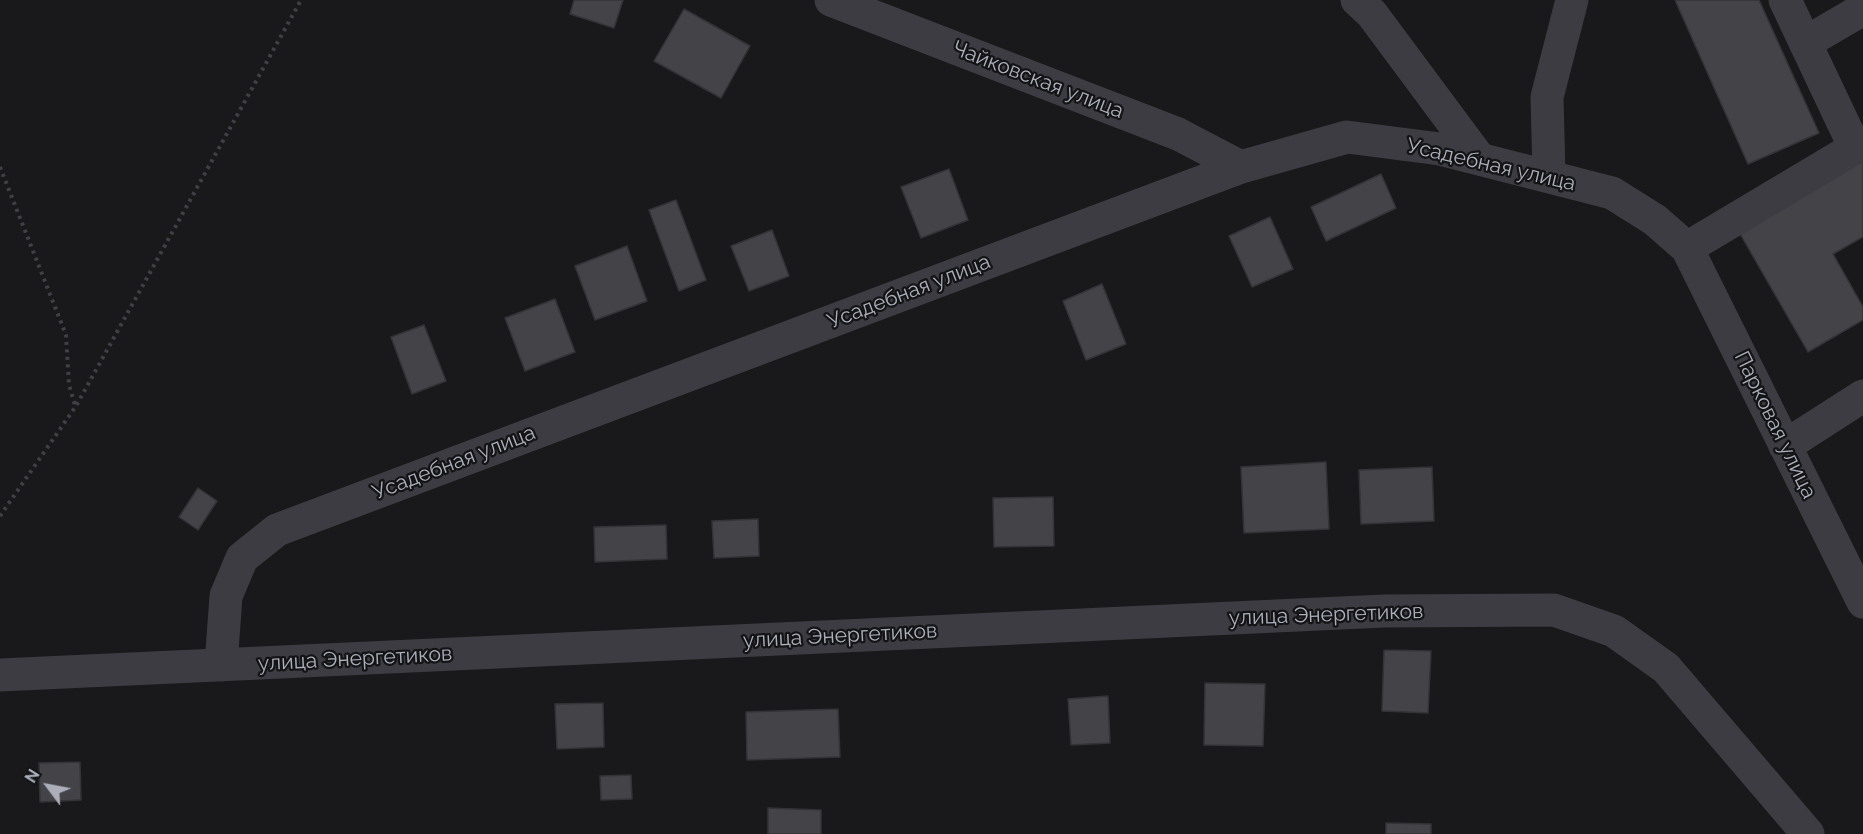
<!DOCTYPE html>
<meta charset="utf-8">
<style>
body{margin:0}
#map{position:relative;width:1863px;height:834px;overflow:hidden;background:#19191b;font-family:Raleway,sans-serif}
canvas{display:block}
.north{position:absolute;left:18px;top:756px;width:60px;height:60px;-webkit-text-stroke:4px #141416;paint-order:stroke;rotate:302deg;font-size:16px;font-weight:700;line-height:24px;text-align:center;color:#acaeba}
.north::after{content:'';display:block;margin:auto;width:21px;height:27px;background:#acaeba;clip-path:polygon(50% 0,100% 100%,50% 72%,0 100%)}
</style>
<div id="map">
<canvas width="1863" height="834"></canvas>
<div class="north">N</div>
</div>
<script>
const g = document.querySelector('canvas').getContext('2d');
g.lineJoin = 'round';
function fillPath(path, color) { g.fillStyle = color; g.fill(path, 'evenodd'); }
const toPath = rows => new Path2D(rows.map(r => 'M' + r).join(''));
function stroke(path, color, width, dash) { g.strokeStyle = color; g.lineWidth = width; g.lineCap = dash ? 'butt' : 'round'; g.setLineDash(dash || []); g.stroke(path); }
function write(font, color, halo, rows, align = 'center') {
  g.font = font + ' Raleway,sans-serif'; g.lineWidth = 4.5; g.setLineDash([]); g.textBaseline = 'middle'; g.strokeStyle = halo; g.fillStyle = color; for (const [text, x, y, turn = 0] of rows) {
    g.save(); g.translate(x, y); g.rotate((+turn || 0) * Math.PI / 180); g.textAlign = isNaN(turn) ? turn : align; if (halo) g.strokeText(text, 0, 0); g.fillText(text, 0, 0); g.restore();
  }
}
const building = toPath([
 [574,0,623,0,614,28,570,14,574,0],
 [1675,0,1759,0,1819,133,1748,164,1675,0],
 [684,9,750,46,721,98,654,61,684,9],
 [1863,160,1863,237,1833,254,1863,307,1863,320,1808,352,1739,232,1863,160],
 [949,169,968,220,921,238,901,187,949,169],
 [1381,174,1396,208,1326,241,1311,207,1381,174],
 [676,200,706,280,679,291,649,210,676,200],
 [1270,217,1293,269,1252,287,1229,236,1270,217],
 [772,230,789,276,749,291,731,246,772,230],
 [627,246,647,301,595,320,575,266,627,246],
 [1102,284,1126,344,1086,360,1063,301,1102,284],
 [555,299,575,352,525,371,505,318,555,299],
 [424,325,446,381,412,394,391,337,424,325],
 [1326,462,1329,529,1244,533,1241,467,1326,462],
 [1432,467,1434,521,1361,524,1359,470,1432,467],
 [198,488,217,501,198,530,179,517,198,488],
 [1053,497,1054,546,994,547,993,498,1053,497],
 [758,519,759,556,714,558,712,521,758,519],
 [666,525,667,559,595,562,594,527,666,525],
 [1384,650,1431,651,1428,713,1382,711,1384,650],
 [1205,683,1265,684,1263,746,1204,745,1205,683],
 [1108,696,1110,743,1071,745,1068,699,1108,696],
 [603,703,604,747,557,749,555,704,603,703],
 [838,709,840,757,747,760,746,712,838,709],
 [80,762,81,800,40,802,39,763,80,762],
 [631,775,632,799,601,800,600,776,631,775],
 [768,808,821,810,821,834,768,834,768,808],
 [1386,823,1431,824,1431,834,1386,834,1386,823]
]);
const path = toPath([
 [0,167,66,335,69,385,75,405],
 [0,516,76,406,301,0]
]);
const minor = toPath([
 [831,0,1178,134,1241,167],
 [1357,0,1372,14,1479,158],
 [1785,0,1855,148],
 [1805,43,1863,9],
 [1549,175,1547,97,1572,0],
 [1687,248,1863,143],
 [1785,446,1863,396],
 [221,665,226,596,242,558,277,530,1241,167,1347,137,1440,149,1612,193,1655,220,1687,248,1863,602],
 [0,675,1384,611,1554,610,1614,631,1666,668,1808,834]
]);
const streetNames = [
 ["Чайковская улица",1038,80,21],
 ["Усадебная улица",1491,165,13],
 ["Усадебная улица",909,292,-21],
 ["Парковая улица",1775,425,64],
 ["Усадебная улица",454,463,-21],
 ["улица Энергетиков",1326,615,-2],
 ["улица Энергетиков",840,636,-3],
 ["улица Энергетиков",355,659,-3]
];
fillPath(building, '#444348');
stroke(building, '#343337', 1.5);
stroke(path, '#404147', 4, [3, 4.5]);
stroke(minor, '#3c3c42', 33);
write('21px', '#acaeba', '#141416', streetNames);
</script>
